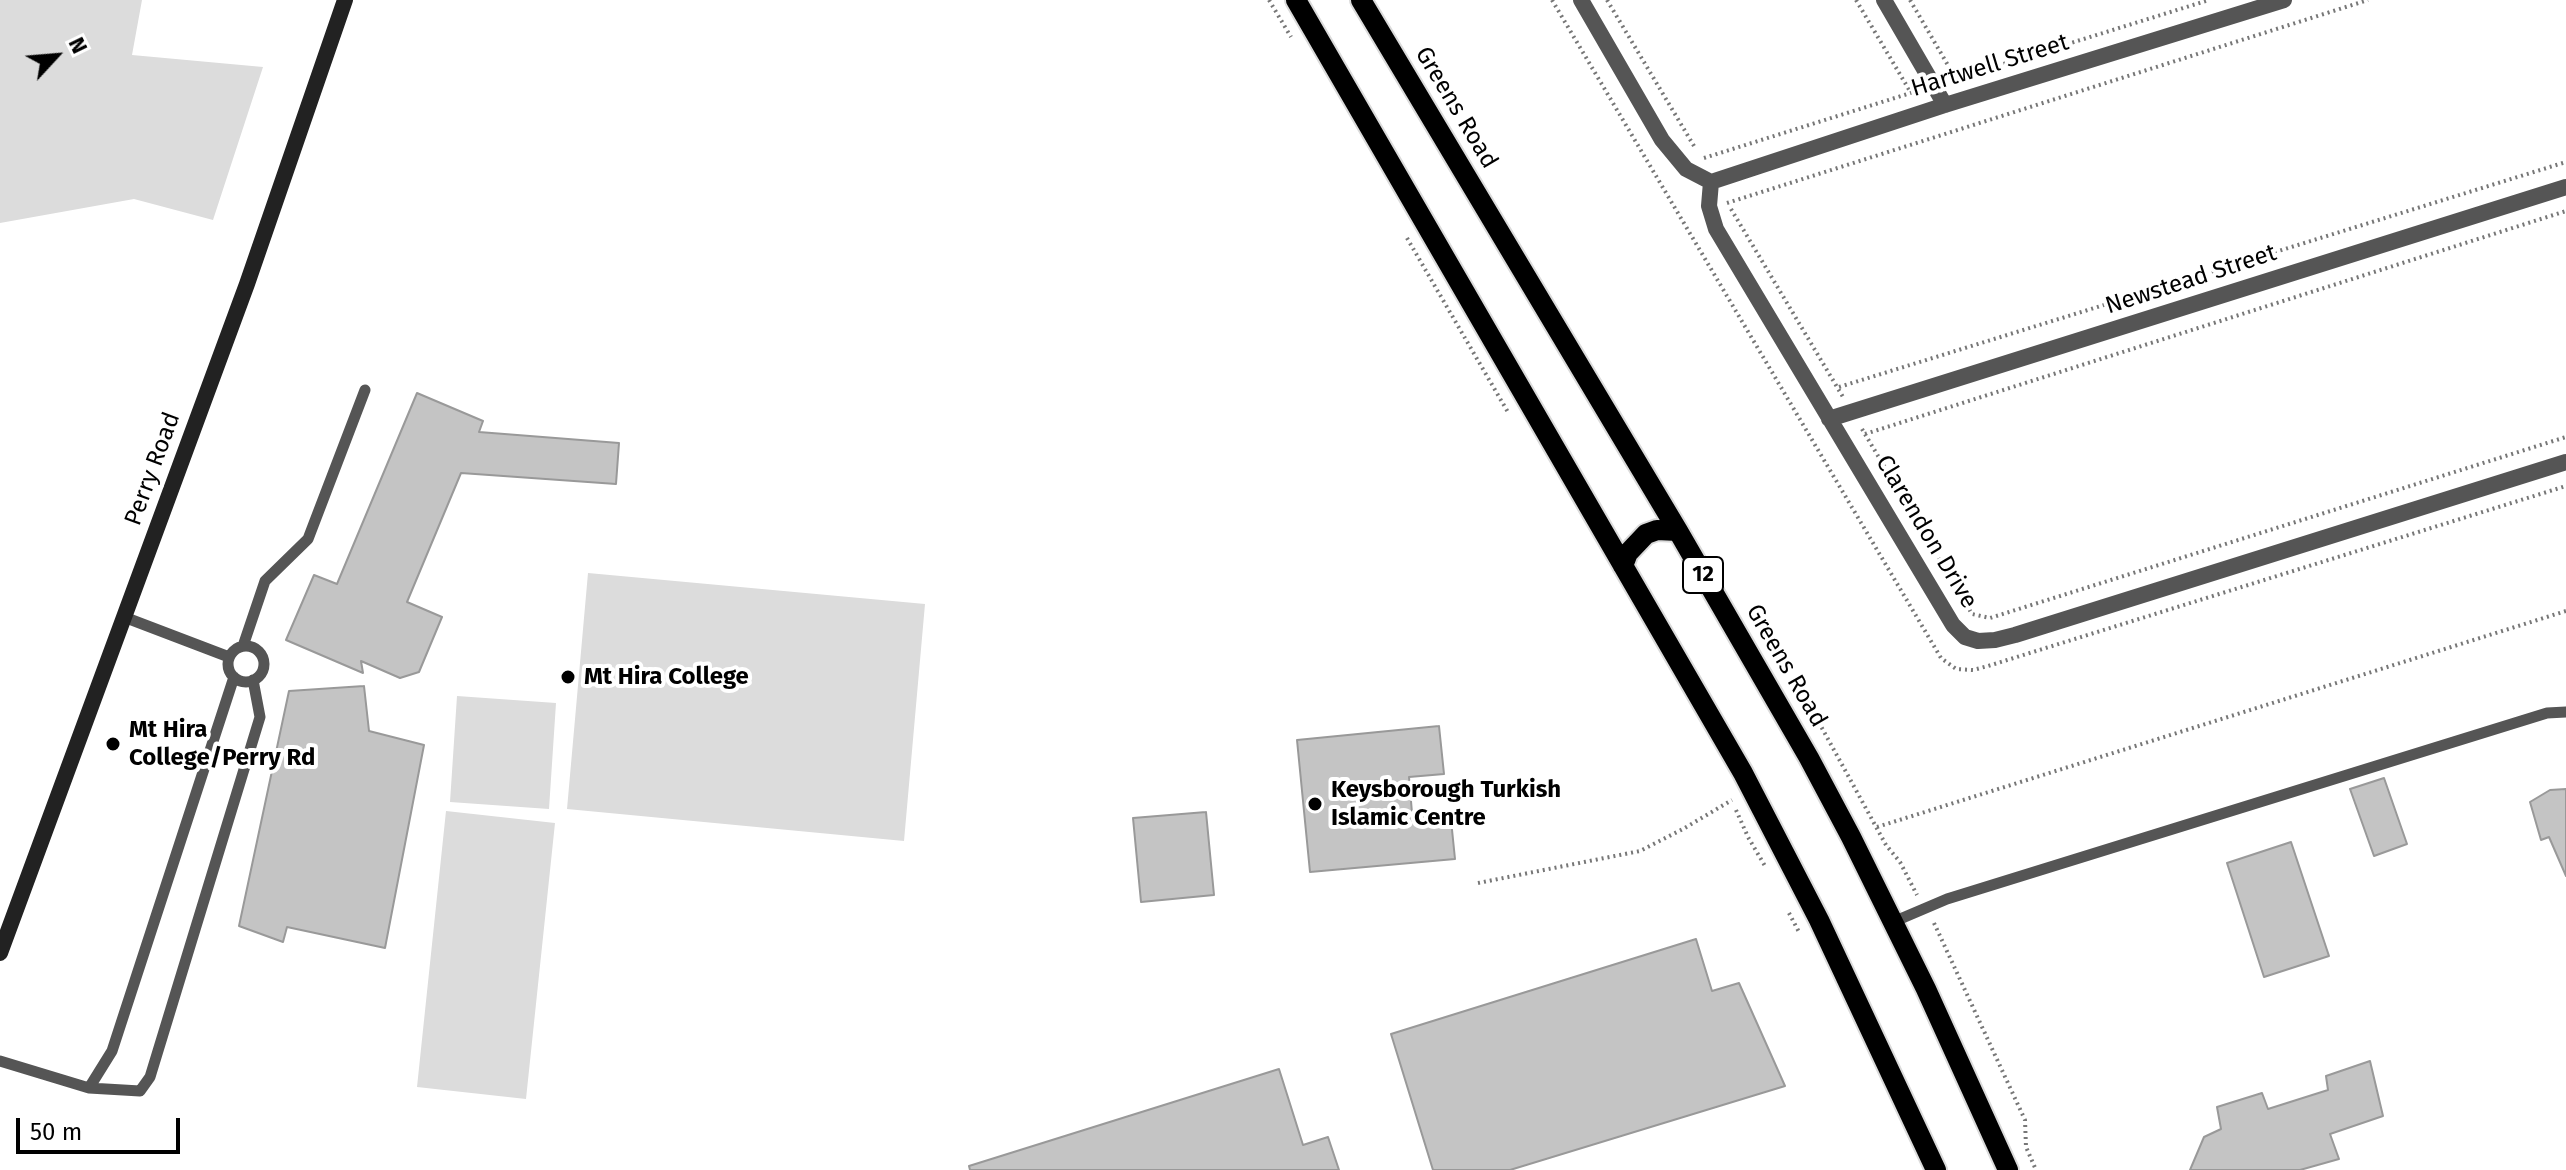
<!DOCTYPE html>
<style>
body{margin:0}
#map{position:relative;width:2566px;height:1170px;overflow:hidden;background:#fff;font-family:"Fira Sans",sans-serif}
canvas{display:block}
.north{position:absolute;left:16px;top:16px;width:80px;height:80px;-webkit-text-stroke:6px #fff;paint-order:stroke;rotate:64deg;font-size:22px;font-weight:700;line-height:32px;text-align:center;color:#000}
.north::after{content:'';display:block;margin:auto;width:28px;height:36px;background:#000;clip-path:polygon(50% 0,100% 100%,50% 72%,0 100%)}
.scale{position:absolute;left:16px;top:1118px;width:164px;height:36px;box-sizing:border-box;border:4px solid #000;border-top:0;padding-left:10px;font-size:24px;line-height:28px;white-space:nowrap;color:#000;-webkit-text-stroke:6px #fff;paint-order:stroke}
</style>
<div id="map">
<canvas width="2566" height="1170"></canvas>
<div class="north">N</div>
<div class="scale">50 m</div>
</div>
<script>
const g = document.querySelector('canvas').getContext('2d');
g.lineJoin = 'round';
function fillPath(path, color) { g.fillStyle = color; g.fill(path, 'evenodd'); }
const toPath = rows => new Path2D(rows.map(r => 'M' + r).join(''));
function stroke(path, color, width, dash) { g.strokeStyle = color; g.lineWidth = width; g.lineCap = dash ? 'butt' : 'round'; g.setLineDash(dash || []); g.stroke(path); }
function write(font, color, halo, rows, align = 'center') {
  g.font = font + ' "Fira Sans",sans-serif'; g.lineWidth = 8; g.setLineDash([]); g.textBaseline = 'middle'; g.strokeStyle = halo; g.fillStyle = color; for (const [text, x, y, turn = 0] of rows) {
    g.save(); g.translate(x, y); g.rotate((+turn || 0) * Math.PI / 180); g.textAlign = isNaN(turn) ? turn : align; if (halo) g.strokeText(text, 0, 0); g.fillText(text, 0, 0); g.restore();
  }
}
const green = toPath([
 [0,0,142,0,132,55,263,67,213,220,134,199,0,223],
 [588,573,925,604,904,841,567,809],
 [457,696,556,703,549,809,450,802],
 [446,811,555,823,526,1099,417,1087]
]);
const building = toPath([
 [417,393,483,421,479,432,619,443,616,484,461,473,407,602,442,617,419,672,400,678,361,661,363,673,286,640,314,575,337,584,417,393],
 [364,686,369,731,424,745,385,948,287,927,283,942,239,926,289,691,364,686],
 [1439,726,1444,774,1409,777,1412,813,1450,810,1455,859,1310,872,1297,740,1439,726],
 [2384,778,2407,844,2374,856,2350,789,2384,778],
 [2566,789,2566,876,2549,837,2541,840,2530,802,2550,790,2566,789],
 [1206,812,1214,895,1141,902,1133,818,1206,812],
 [2291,842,2329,956,2264,977,2227,863,2291,842],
 [1696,939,1712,991,1739,983,1785,1086,1510,1170,1433,1170,1391,1034,1696,939],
 [2370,1061,2383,1116,2330,1134,2339,1159,2300,1170,2190,1170,2204,1137,2221,1129,2217,1107,2262,1093,2268,1109,2328,1090,2326,1076,2370,1061],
 [1279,1069,1303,1145,1328,1137,1339,1170,970,1170,969,1166,1279,1069]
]);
const path = toPath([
 [1269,0,1291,37],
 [1552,0,1941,658,1956,669,1973,670,1988,666,2566,486],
 [1607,0,1694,146],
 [1856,0,1911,93],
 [1910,0,1956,79],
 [1952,80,2209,0],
 [1704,158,1917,91],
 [1727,203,2368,0],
 [1731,209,1843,397],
 [1407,238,1509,414],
 [1839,387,2566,162],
 [1862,429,1972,614,1990,618,2566,437],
 [1865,434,2566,211],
 [1798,693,1811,708,1886,845,1900,862,1917,895],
 [1736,810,1748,837,1765,866],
 [1877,827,2566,611],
 [1478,883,1640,851,1683,829,1732,800],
 [1789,913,1800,934],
 [1934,923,2025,1120,2026,1147,2036,1170]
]);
const lane = toPath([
 [124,617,229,657],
 [243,646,265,581,308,539,365,390],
 '228 664a18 18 0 1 1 36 0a18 18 0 1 1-36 0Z',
 [1893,922,1947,899,2547,713,2566,712],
 [0,1061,89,1088,112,1051,234,677],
 [89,1088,140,1091,150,1077,260,717,253,680]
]);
const street = toPath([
 [1581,0,1662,140,1686,169,1711,182],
 [1884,0,1945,105],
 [1711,182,1709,206,1716,229,1953,625,1965,637,1978,641,1995,640,2015,635,2566,462],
 [1711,182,1945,105,2284,0],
 [1829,419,2566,187]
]);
const secondary = toPath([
 [0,953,247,284,345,0]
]);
const primary = toPath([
 [1296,0,1743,773,1819,920,1936,1170],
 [1361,0,1678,531,1809,758,1851,837,1926,989,2008,1170],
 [1623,566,1628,553,1646,534,1657,530,1678,531]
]);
const markers = [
 [568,677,8,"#000"],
 [113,744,8,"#000"],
 [1315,804,8,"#000"]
];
const shields = [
 [1703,575,40]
];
const shieldNames = [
 ["12",1703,575]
];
const streetNames = [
 ["Hartwell Street",1990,66,-17],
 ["Greens Road",1456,108,59],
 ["Newstead Street",2191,280,-18],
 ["Perry Road",153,469,-70],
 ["Clarendon Drive",1926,532,59],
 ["Greens Road",1786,666,60]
];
const poiNames = [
 ["Mt Hira College",584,677],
 ["Mt Hira",129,730],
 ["College/Perry Rd",129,758],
 ["Keysborough Turkish",1331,790],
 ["Islamic Centre",1331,818]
];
fillPath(green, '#dcdcdc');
fillPath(building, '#c4c4c4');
stroke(building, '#999', 2);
stroke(primary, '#dbdbdb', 24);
stroke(path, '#777', 4, [2, 4]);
stroke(lane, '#555', 11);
stroke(street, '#555', 16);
stroke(secondary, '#222', 16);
stroke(primary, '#000', 20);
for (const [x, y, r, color] of markers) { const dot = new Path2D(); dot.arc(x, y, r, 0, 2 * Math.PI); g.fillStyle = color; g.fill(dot); stroke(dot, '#fff', 3); }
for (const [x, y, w] of shields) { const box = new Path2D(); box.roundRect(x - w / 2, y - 18, w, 36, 6); g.fillStyle = '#fff'; g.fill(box); stroke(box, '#000', 2); }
write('bold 22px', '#000', null, shieldNames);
write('24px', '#000', '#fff', streetNames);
write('bold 24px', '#000', '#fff', poiNames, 'left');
</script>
